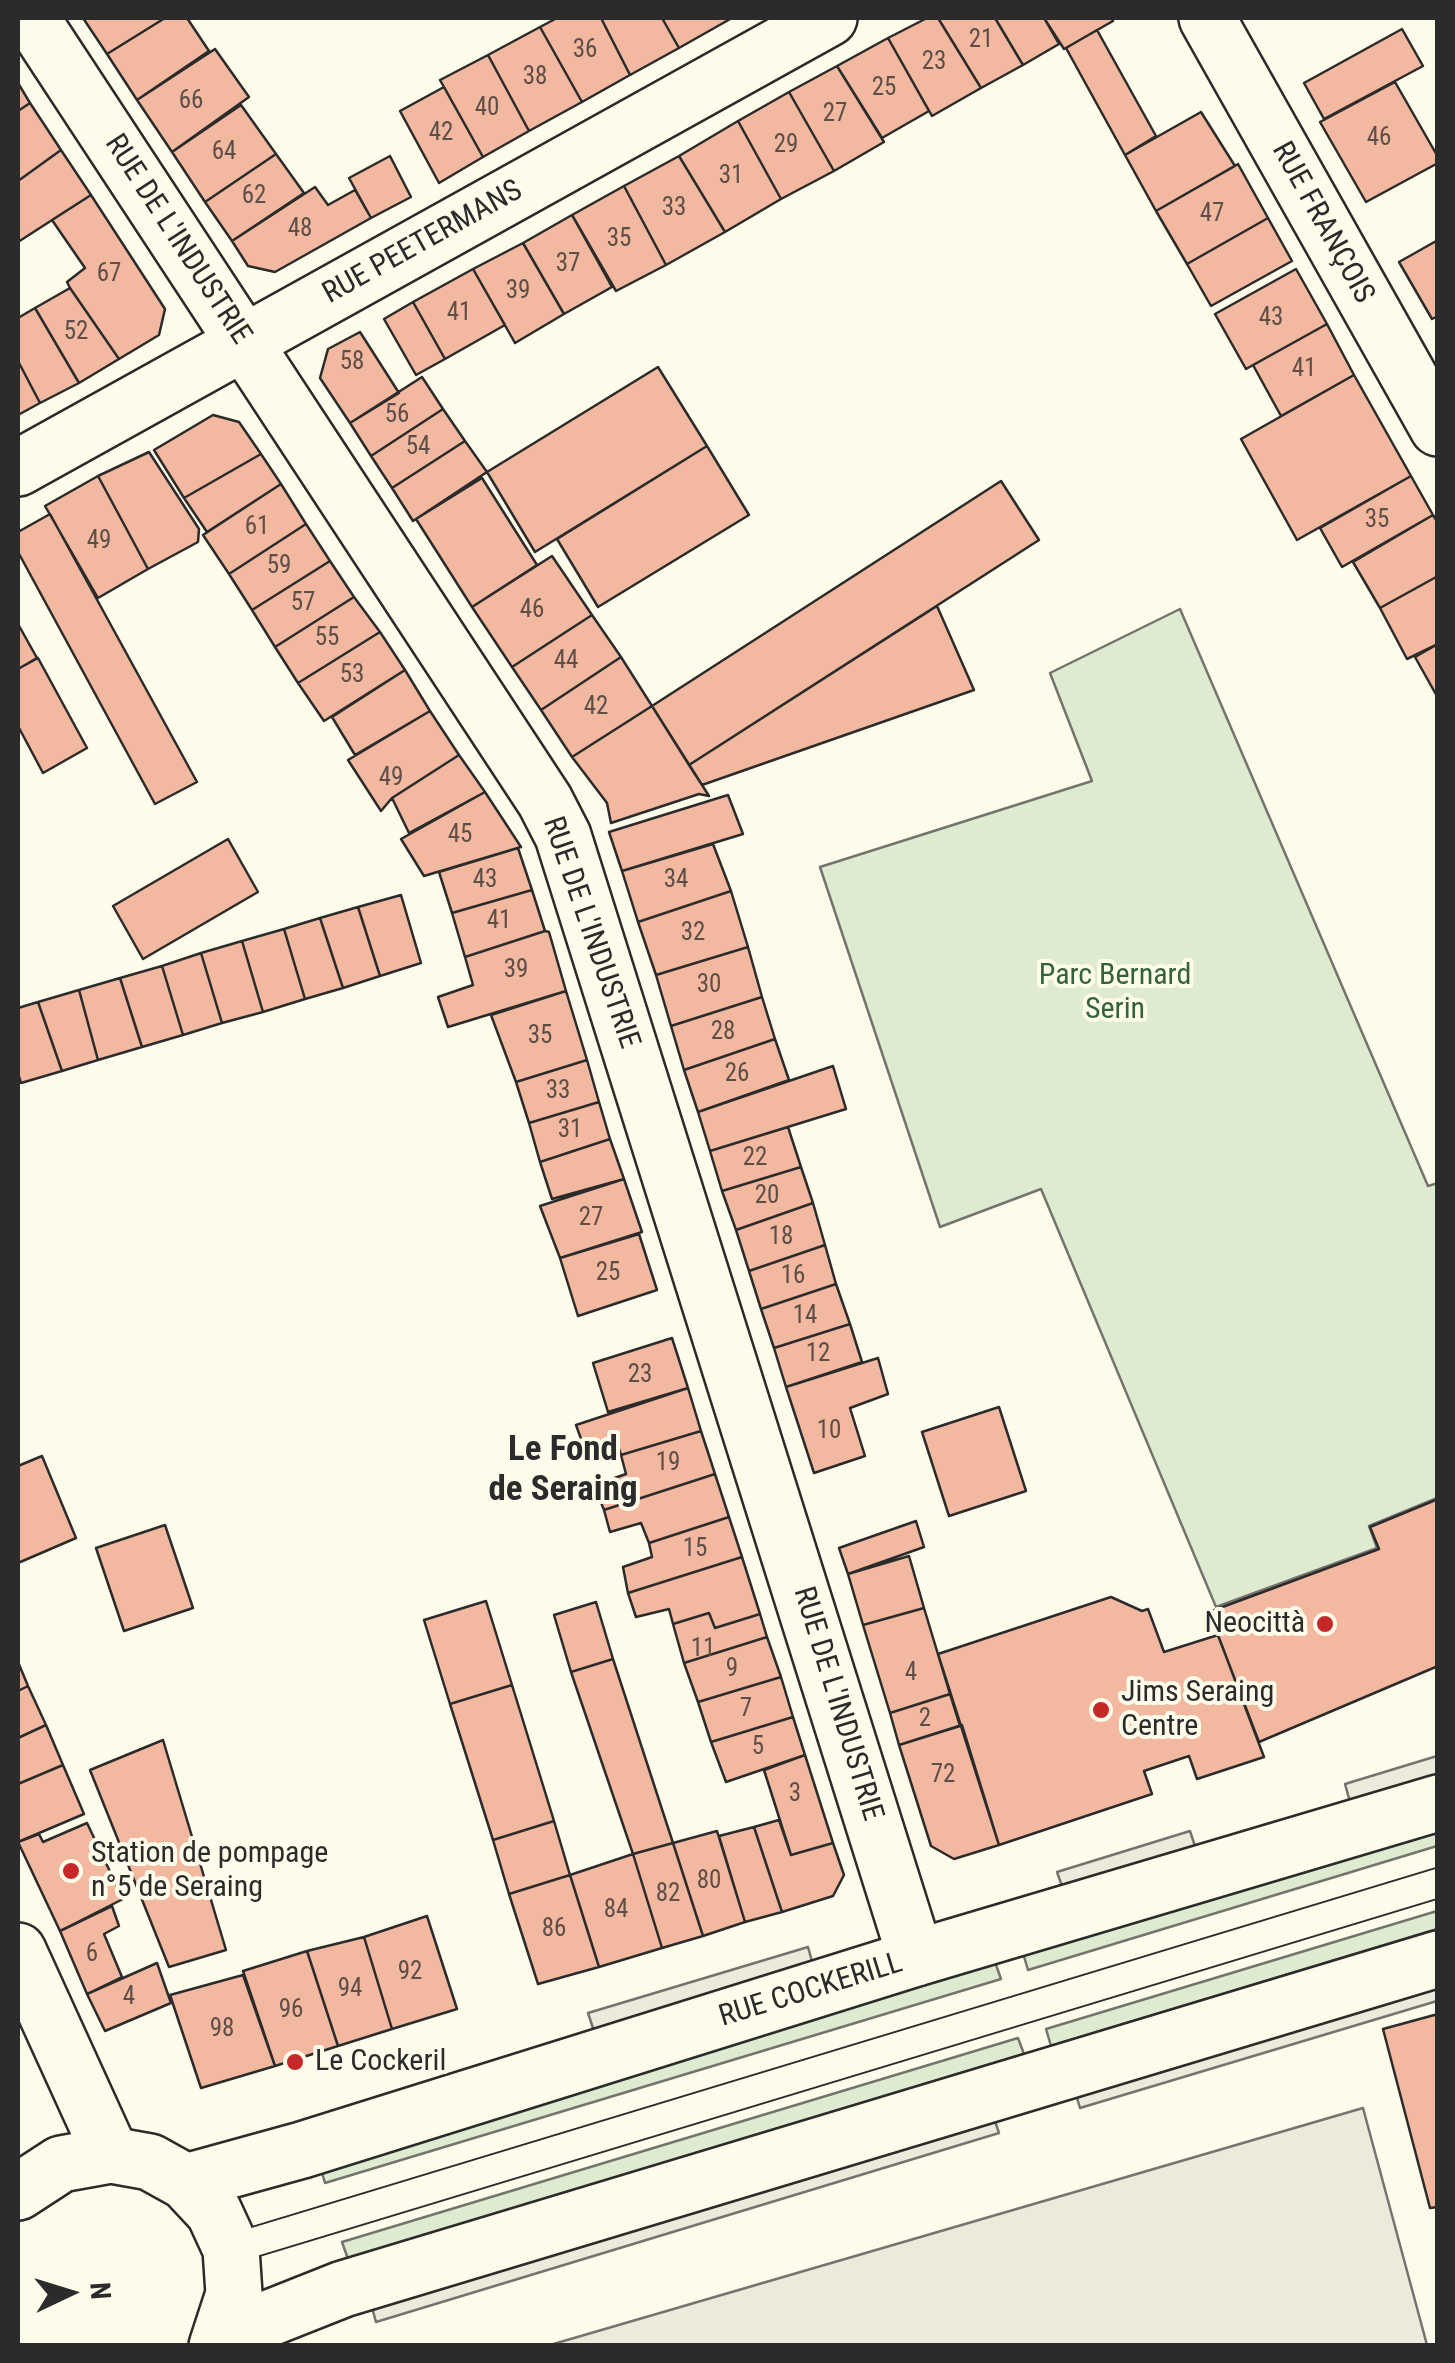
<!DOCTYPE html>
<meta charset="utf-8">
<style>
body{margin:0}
#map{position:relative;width:1455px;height:2363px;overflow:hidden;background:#fdfbea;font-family:"Roboto Condensed",sans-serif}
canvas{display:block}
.frame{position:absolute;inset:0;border:20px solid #2b2b2b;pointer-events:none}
.north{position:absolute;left:20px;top:2243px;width:100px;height:100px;-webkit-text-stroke:8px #fdfbea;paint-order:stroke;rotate:86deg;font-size:28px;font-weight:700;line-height:40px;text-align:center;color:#2b2b2b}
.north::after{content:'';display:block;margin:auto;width:35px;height:45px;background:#2b2b2b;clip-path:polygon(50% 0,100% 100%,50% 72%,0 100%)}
</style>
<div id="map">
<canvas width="1455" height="2363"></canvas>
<div class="frame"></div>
<div class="north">N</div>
</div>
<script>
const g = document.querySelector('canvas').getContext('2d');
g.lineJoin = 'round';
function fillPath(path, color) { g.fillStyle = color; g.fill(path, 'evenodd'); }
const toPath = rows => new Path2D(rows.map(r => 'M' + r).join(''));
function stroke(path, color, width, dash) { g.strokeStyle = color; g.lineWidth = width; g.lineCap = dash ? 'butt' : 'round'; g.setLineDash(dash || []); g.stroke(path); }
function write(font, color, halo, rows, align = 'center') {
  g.font = font + ' "Roboto Condensed",sans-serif'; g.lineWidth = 8; g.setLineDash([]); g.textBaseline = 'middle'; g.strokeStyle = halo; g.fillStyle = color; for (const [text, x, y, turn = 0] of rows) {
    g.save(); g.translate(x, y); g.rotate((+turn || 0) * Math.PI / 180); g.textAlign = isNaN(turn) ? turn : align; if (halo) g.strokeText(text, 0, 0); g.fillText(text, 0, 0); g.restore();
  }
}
const green = toPath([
 [1180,609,1428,1186,1438,1183,1437,1498,1369,1526,1377,1548,1216,1607,1041,1189,940,1227,820,867,1092,781,1050,673,1180,609],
 [1437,1828,1437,1846,1028,1970,1023,1953,1437,1828],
 [1437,1911,1437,1929,1051,2046,1046,2029,1437,1911],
 [995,1962,1001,1979,325,2183,320,2166,995,1962],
 [1018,2038,1024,2054,348,2259,342,2242,1018,2038]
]);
const parking = toPath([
 [1437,1756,1437,1776,1350,1802,1345,1784,1437,1756],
 [1190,1831,1196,1849,1063,1889,1057,1872,1190,1831],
 [808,1947,813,1965,594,2031,588,2013,808,1947],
 [1437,1981,1437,2001,1080,2108,1075,2091,1437,1981],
 [1363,2108,1427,2345,550,2345,1363,2108],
 [993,2115,999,2133,376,2322,371,2304,993,2115]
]);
const building = toPath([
 [83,18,165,18,107,54,83,18],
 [165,18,187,18,209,51,137,100,107,54,165,18],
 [557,18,601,18,630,75,582,102,540,27,557,18],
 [601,18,662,18,679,48,630,75,601,18],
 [662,18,732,18,679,48,662,18],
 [927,18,938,18,981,88,932,116,888,38,927,18],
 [938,18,995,18,1023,65,981,88,938,18],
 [995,18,1044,18,1059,44,1023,65,995,18],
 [1044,18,1111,18,1113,21,1064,49,1044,18],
 [540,27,582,102,529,131,488,55,540,27],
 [1402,29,1423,66,1324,119,1304,83,1402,29],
 [1097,30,1156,136,1125,155,1066,48,1097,30],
 [888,38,929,111,882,138,837,66,888,38],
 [215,49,249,97,172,152,137,100,215,49],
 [488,55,529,131,483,157,440,80,488,55],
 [837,66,884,142,834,171,789,92,837,66],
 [1395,82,1438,157,1438,163,1366,202,1320,122,1395,82],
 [18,83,30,103,18,111,18,83],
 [444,87,483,157,439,183,400,111,444,87],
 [789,92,834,171,781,199,738,121,789,92],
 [30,103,61,150,18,181,18,111,30,103],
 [241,105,276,154,205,202,172,152,241,105],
 [1201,112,1235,166,1156,211,1125,155,1201,112],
 [738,121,781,199,725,232,679,156,738,121],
 [61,150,91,195,18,242,18,181,61,150],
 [276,154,304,193,232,241,205,202,276,154],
 [390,156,411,197,371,218,349,178,390,156],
 [679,156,725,232,666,265,624,186,679,156],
 [1238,164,1268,218,1187,264,1156,211,1238,164],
 [624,186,666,265,616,291,572,215,624,186],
 [315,187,328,205,355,190,371,218,275,272,248,266,232,241,315,187],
 [91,195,165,309,159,335,119,359,70,288,67,282,85,268,52,220,91,195],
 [572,215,612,287,564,314,523,243,572,215],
 [1268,218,1292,261,1211,306,1187,264,1268,218],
 [1438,240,1438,316,1432,319,1399,262,1438,240],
 [523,243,564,314,515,343,473,269,523,243],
 [473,269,505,325,445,359,413,302,473,269],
 [1296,269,1327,324,1246,369,1215,314,1296,269],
 [70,288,119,359,79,383,35,308,70,288],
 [413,302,445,359,416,375,384,319,413,302],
 [35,308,79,383,40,403,18,361,18,318,35,308],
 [1327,324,1354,375,1281,416,1253,365,1327,324],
 [360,332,399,393,350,423,320,378,328,349,360,332],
 [18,361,40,403,18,415,18,361],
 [658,367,707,446,535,552,487,472,658,367],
 [1354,375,1411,476,1297,540,1241,439,1354,375],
 [422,377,443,409,371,456,350,423,422,377],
 [443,409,465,441,392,488,371,456,443,409],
 [213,415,239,422,261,454,184,498,154,450,213,415],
 [465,441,487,472,413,521,392,488,465,441],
 [707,446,749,515,598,607,557,539,707,446],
 [149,452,199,529,198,542,148,569,98,476,149,452],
 [261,454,281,484,207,532,184,498,261,454],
 [98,476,148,569,98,598,45,506,98,476],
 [1411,476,1433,515,1342,567,1320,528,1411,476],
 [482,478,537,565,472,607,416,519,482,478],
 [1001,481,1039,540,689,765,652,706,1001,481],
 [281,484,306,524,229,574,203,535,281,484],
 [50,514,197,782,155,804,18,552,18,532,50,514],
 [1433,515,1438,523,1438,576,1380,608,1353,562,1433,515],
 [306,524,330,561,252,610,229,574,306,524],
 [552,556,592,615,512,667,472,607,552,556],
 [330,561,354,597,275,647,252,610,330,561],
 [1438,576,1438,644,1407,659,1380,608,1438,576],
 [354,597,380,632,298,683,275,647,354,597],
 [937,606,974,690,702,785,689,765,937,606],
 [592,615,621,657,541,710,512,667,592,615],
 [18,624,37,658,18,669,18,624],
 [380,632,405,670,324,721,298,683,380,632],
 [1438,644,1438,698,1415,657,1438,644],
 [621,657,652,706,572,757,541,710,621,657],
 [38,658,87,748,43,773,18,726,18,669,38,658],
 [405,670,430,711,355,755,332,717,405,670],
 [652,706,709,796,699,794,611,823,607,803,572,757,652,706],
 [430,711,459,755,392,798,381,811,348,760,430,711],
 [459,755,485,792,409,833,392,798,459,755],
 [485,792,521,847,424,876,401,839,485,792],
 [728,795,743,834,622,871,609,832,728,795],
 [228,839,258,892,143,959,113,906,228,839],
 [713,844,731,891,638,922,622,871,713,844],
 [518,848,532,890,452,913,439,872,518,848],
 [532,890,545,931,465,957,452,913,532,890],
 [731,891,748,947,656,975,638,922,731,891],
 [401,895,421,963,380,976,358,907,401,895],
 [358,907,380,976,343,988,320,918,358,907],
 [320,918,343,988,305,999,284,929,320,918],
 [284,929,305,999,263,1012,242,941,284,929],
 [545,931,549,932,566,991,448,1027,438,997,473,985,465,957,545,931],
 [242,941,263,1012,222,1023,201,953,242,941],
 [748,947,762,997,671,1026,656,975,748,947],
 [201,953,222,1023,183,1035,162,966,201,953],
 [162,966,183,1035,142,1047,120,978,162,966],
 [120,978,142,1047,98,1060,79,990,120,978],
 [79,990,98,1060,62,1071,38,1002,79,990],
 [566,991,587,1060,516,1082,491,1015,566,991],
 [762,997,775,1039,684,1070,671,1026,762,997],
 [38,1002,62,1071,21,1083,18,1073,18,1008,38,1002],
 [775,1039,789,1080,698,1112,684,1070,775,1039],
 [587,1060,599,1102,529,1123,516,1082,587,1060],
 [833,1066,846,1109,710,1151,698,1112,833,1066],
 [599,1102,610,1139,540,1162,529,1123,599,1102],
 [788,1127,801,1167,722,1191,710,1151,788,1127],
 [610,1139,624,1179,552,1199,540,1162,610,1139],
 [801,1167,813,1203,736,1230,722,1191,801,1167],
 [624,1179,642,1232,560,1258,540,1206,624,1179],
 [813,1203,825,1245,749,1271,736,1230,813,1203],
 [639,1234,657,1290,578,1316,560,1258,639,1234],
 [825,1245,836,1284,761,1309,749,1271,825,1245],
 [836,1284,850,1324,774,1348,761,1309,836,1284],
 [850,1324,862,1362,786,1387,774,1348,850,1324],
 [672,1338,688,1388,608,1412,593,1363,672,1338],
 [878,1358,888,1394,850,1408,865,1456,814,1473,786,1387,878,1358],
 [688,1388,701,1431,621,1455,616,1440,585,1450,576,1425,688,1388],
 [999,1407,1026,1491,949,1516,922,1432,999,1407],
 [701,1431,715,1474,604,1510,594,1485,626,1474,621,1455,701,1431],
 [42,1456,76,1538,18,1563,18,1466,42,1456],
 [715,1474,729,1517,649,1543,641,1523,610,1532,604,1510,715,1474],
 [1438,1499,1438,1666,1259,1742,1209,1612,1379,1549,1370,1527,1438,1499],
 [729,1517,742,1557,628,1593,623,1567,652,1557,649,1543,729,1517],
 [916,1521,924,1547,848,1574,839,1548,916,1521],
 [165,1525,193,1608,124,1631,96,1548,165,1525],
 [909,1556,924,1608,863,1625,848,1574,909,1556],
 [742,1557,760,1614,715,1628,709,1613,673,1624,669,1609,636,1617,628,1593,742,1557],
 [1111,1597,1142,1611,1148,1609,1164,1652,1218,1635,1264,1757,1197,1779,1189,1756,1144,1771,1152,1794,999,1845,938,1654,1111,1597],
 [486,1601,512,1685,450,1704,424,1620,486,1601],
 [596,1602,613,1659,571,1672,554,1615,596,1602],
 [924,1608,950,1694,890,1713,863,1625,924,1608],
 [709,1613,715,1628,760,1614,767,1637,684,1663,673,1624,709,1613],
 [767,1637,781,1677,698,1702,684,1663,767,1637],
 [613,1659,673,1843,633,1854,571,1672,613,1659],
 [18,1662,28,1686,18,1691,18,1662],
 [781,1677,793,1717,711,1742,698,1702,781,1677],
 [512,1685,554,1821,493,1840,450,1704,512,1685],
 [28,1686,46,1725,18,1738,18,1691,28,1686],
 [950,1694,960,1726,899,1745,890,1713,950,1694],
 [793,1717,805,1755,726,1782,711,1742,793,1717],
 [46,1725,63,1765,18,1784,18,1738,46,1725],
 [962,1725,999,1845,954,1859,931,1846,899,1745,962,1725],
 [163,1740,226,1950,169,1967,90,1770,163,1740],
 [805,1755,833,1843,791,1855,764,1770,805,1755],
 [63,1765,84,1814,18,1842,18,1784,63,1765],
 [779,1820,791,1855,833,1843,844,1875,833,1896,782,1912,754,1827,779,1820],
 [554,1821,570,1875,509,1894,493,1840,554,1821],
 [87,1823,123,1899,60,1931,18,1842,39,1834,43,1842,87,1823],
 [754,1827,782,1912,745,1922,719,1836,754,1827],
 [717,1831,745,1922,703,1936,673,1843,717,1831],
 [673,1843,703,1936,662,1948,633,1854,673,1843],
 [633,1854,662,1948,599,1967,570,1875,633,1854],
 [570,1875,599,1967,538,1984,509,1894,570,1875],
 [112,1906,119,1926,104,1934,122,1977,87,1994,60,1931,112,1906],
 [427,1916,457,2009,392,2029,364,1937,427,1916],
 [364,1937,392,2029,338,2046,307,1951,364,1937],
 [307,1951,338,2046,275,2066,243,1971,307,1951],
 [157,1963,171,2003,105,2031,87,1994,157,1963],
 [243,1975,275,2066,201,2088,170,1995,243,1975],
 [1438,2014,1438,2207,1430,2208,1383,2029,1438,2014]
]);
const lane = toPath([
 [231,2249,1438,1883]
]);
const street = toPath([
 [31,18,503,737,545,801,563,836,916,1958],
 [1207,18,1438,428],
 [18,468,829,18],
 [18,1951,111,2155]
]);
const secondary = toPath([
 [186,2182,302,2150,916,1958,1438,1803],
 [18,2192,61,2164,111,2155,150,2162,186,2182,214,2212,231,2249,234,2294,217,2346],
 [222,2337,343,2289,1438,1959]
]);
const markers = [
 [1325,1624,10,"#c62828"],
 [1101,1710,10,"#c62828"],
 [71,1871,10,"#c62828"],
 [295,2062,10,"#c62828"]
];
const numberNames = [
 ["21",981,41],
 ["36",585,51],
 ["23",934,63],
 ["38",535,78],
 ["25",884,89],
 ["66",191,102],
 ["40",487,109],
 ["27",835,115],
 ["42",441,134],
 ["46",1379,139],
 ["29",786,146],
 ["64",224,153],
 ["31",731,177],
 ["62",254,197],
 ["33",674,209],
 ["47",1212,215],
 ["48",300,230],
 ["35",619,240],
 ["37",568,265],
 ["67",109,275],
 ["39",518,292],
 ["41",459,314],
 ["43",1271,319],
 ["52",76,333],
 ["58",352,363],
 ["41",1304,370],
 ["56",397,416],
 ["54",418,448],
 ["35",1377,521],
 ["61",257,528],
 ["49",99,542],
 ["59",279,567],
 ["57",303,604],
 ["46",532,611],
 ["55",327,639],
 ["44",566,662],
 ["53",352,676],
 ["42",596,708],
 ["49",391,779],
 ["45",460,836],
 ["43",485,881],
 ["34",676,881],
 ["41",499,922],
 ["32",693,934],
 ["39",516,971],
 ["30",709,986],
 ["28",723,1033],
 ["35",540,1037],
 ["26",737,1075],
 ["33",558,1092],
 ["31",570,1131],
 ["22",755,1159],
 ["20",767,1197],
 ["27",591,1219],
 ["18",781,1238],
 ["25",608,1274],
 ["16",793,1277],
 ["14",805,1317],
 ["12",818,1355],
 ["23",640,1376],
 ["10",829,1432],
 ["19",668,1464],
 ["15",695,1550],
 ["11",703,1650],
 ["9",732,1670],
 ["4",911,1674],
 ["7",746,1710],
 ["2",925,1720],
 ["5",758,1748],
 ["72",943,1776],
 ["3",795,1795],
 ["80",709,1882],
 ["82",668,1895],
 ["84",616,1911],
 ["86",554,1930],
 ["6",92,1955],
 ["92",410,1973],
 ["94",350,1990],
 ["4",129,1998],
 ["96",291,2011],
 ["98",222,2030]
];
const streetNames = [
 ["RUE FRANÇOIS",1322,223,61],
 ["RUE DE L'INDUSTRIE",177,240,57],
 ["RUE PEETERMANS",423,243,-29],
 ["RUE DE L'INDUSTRIE",590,933,71],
 ["RUE DE L'INDUSTRIE",837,1704,73],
 ["RUE COCKERILL",811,1991,-17]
];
const parkNames = [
 ["Parc Bernard",1115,976],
 ["Serin",1115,1010]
];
const poiNames = [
 ["Neocittà",1305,1624,"right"],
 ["Jims Seraing",1121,1693],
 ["Centre",1121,1727],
 ["Station de pompage",91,1854],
 ["n°5 de Seraing",91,1888],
 ["Le Cockeril",315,2062]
];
const quarterNames = [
 ["Le Fond",563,1451],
 ["de Seraing",563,1491]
];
fillPath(green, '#deebd1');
stroke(green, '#74746e', 2.5);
fillPath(parking, '#eceadb');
stroke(parking, '#74746e', 2.5);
fillPath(building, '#f2b8a0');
stroke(building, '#2b2b2b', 2.5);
stroke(lane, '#2b2b2b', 32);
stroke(street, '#2b2b2b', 60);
stroke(secondary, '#2b2b2b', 60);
stroke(lane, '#fdfbea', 28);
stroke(street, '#fdfbea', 55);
stroke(secondary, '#fdfbea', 55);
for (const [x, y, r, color] of markers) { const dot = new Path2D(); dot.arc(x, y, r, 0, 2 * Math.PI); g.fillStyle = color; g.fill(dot); stroke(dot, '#fdfbea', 4); }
write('25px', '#5d4e48', null, numberNames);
write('30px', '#2b2b2b', '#fdfbea', streetNames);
write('30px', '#34623c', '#fdfbea', parkNames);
write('30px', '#2b2b2b', '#fdfbea', poiNames, 'left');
write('bold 35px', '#2b2b2b', '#fdfbea', quarterNames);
</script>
